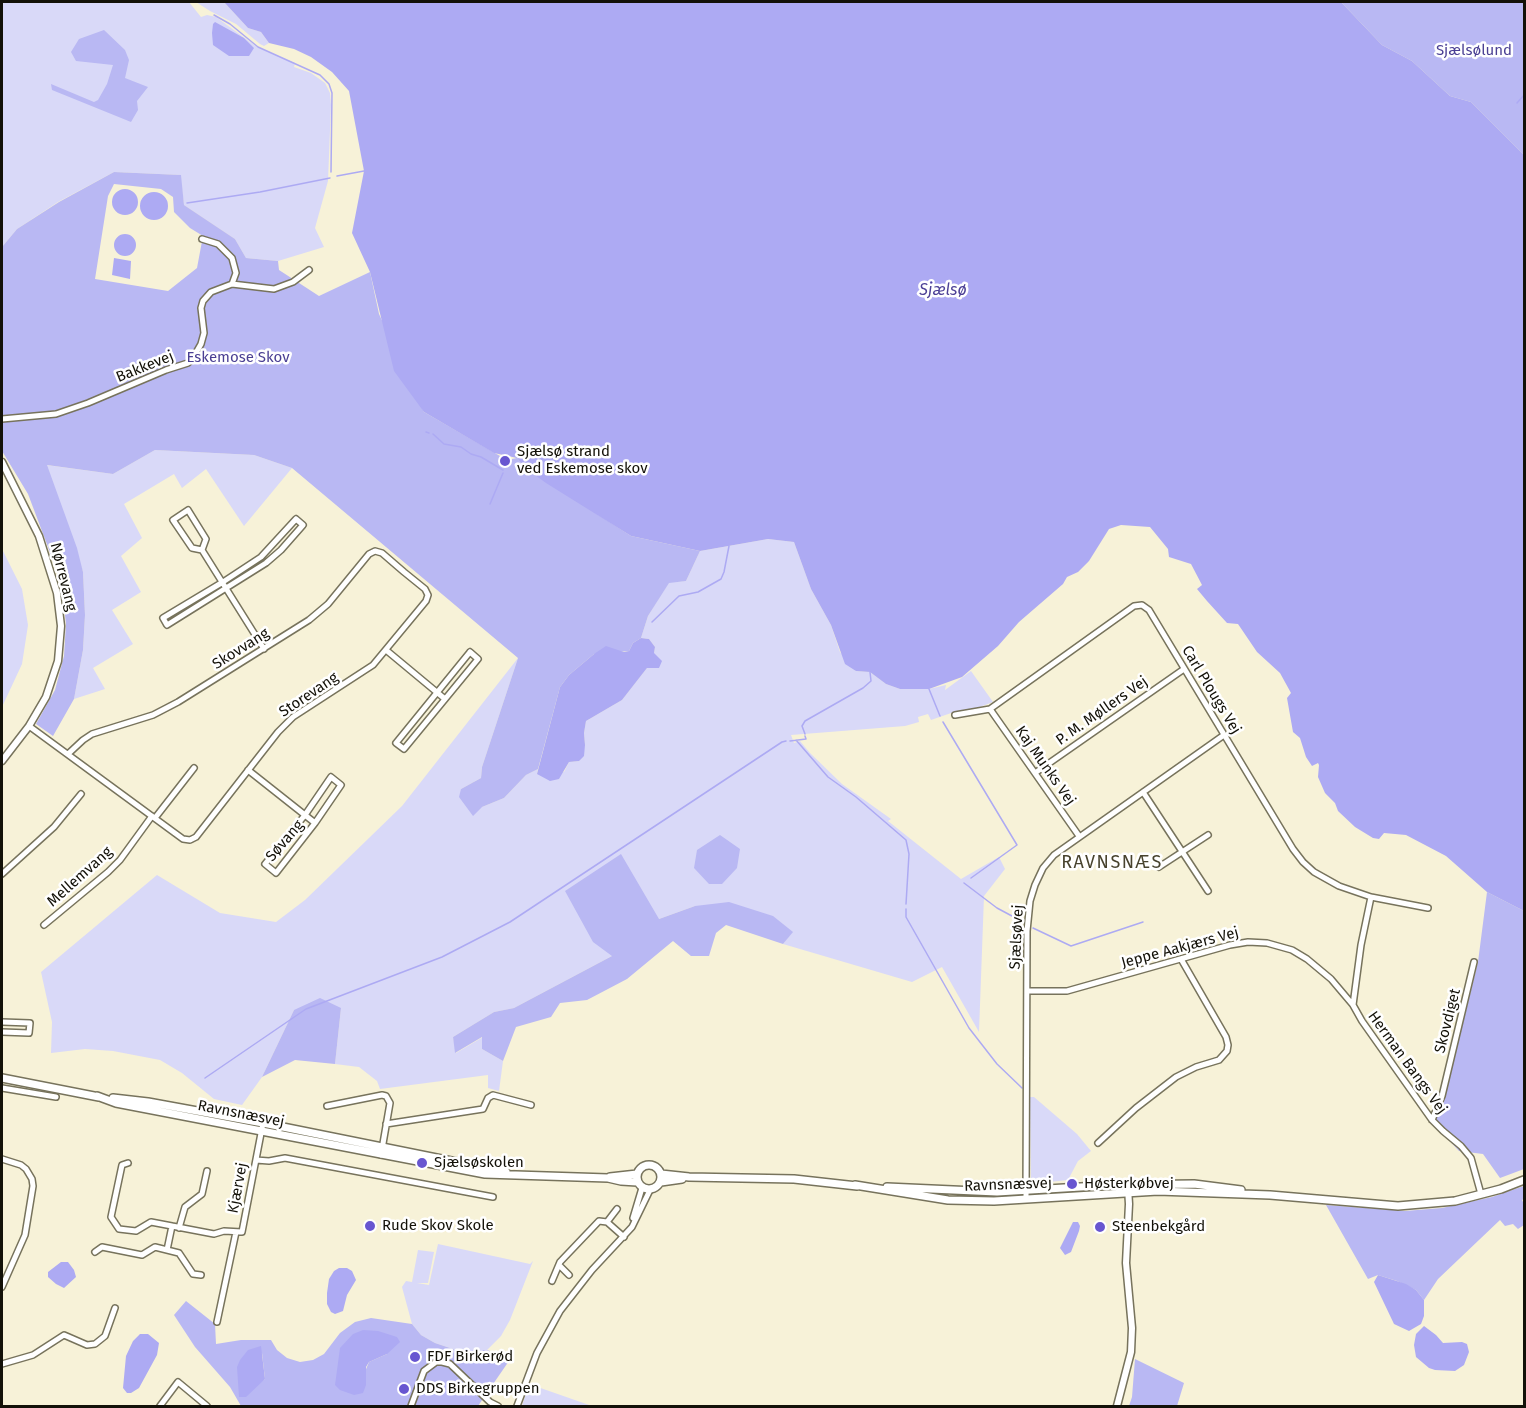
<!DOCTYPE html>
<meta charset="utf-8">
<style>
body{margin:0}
#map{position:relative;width:1526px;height:1408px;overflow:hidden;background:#f7f2d8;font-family:"Fira Sans",sans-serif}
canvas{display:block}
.frame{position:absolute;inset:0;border:3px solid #131108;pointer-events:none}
</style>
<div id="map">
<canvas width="1526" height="1408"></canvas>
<div class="frame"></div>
</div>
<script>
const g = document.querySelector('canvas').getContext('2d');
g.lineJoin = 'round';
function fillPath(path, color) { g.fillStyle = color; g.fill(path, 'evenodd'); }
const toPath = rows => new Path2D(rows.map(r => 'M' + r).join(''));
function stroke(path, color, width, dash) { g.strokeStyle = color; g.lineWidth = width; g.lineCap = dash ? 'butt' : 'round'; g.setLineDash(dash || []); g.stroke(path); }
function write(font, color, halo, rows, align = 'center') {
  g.font = font + ' "Fira Sans",sans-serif'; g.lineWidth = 5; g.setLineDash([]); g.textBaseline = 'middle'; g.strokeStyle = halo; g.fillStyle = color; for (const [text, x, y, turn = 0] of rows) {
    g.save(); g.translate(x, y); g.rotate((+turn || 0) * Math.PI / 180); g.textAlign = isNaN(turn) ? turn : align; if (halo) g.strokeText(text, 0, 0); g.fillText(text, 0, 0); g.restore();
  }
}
const green = toPath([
 [5,2,189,2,201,17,207,15,216,17,257,47,295,63,294,67,311,73,325,83,330,93,331,105,328,181,315,228,324,247,278,261,246,258,235,239,184,205,180,175,114,172,58,202,17,229,2,247,2,4],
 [196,2,224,2,248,28,261,32,269,43,264,46,260,44,236,24,210,11],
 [155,450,254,455,292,468,244,526,206,469,182,488,174,474,124,504,142,538,121,556,141,592,112,610,133,644,93,668,105,689,74,699,83,650,85,615,83,572,46,465,113,474],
 [768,539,794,542,811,589,831,625,840,652,856,671,870,672,886,684,900,689,929,689,946,685,945,690,971,671,993,702,977,708,954,712,931,720,928,714,918,717,919,722,905,726,791,735,794,743,800,741,810,753,842,784,891,819,888,821,961,879,999,857,1005,869,984,896,979,1032,942,967,912,982,783,944,792,932,695,906,659,919,612,956,514,1008,494,1012,453,1037,456,1053,483,1037,482,1049,503,1061,499,1091,488,1088,488,1075,380,1089,377,1081,359,1067,335,1064,341,1008,294,1010,262,1077,242,1105,214,1099,182,1073,160,1060,113,1051,85,1049,51,1053,52,1022,41,972,157,875,220,913,276,922,305,900,402,806,518,658,482,767,481,778,461,789,482,807,504,798,526,775,538,769,537,774,564,772,569,762,579,761,585,745,584,733,586,721,622,700,647,668,654,653,655,647,649,639,641,638,648,616,669,582,686,581,700,551],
 [2,549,22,589,28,625,22,664,2,707],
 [1030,1097,1034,1097,1077,1134,1091,1151,1078,1161,1068,1180,1031,1184],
 [438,1244,530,1264,533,1261,510,1320,501,1336,487,1350,456,1350,435,1343,421,1335,412,1324,402,1287,406,1281,412,1282,418,1250,434,1252,428,1283,417,1283,429,1285],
 [529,1384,592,1406,522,1406]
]);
const forest = toPath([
 [1341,2,1524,2,1524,155,1471,102,1450,96,1412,61,1382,45],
 [104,30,125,50,129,60,125,78,148,87,137,101,138,110,131,122,52,90,51,84,94,102,98,100,107,84,113,65,76,61,71,52,79,39],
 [114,172,181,175,184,205,235,239,246,258,278,261,279,270,319,296,370,272,379,314,424,412,500,456,499,460,501,463,509,466,512,459,517,458,524,467,631,536,700,551,686,581,669,583,648,616,641,638,633,643,629,651,594,654,569,675,560,687,538,769,526,775,504,798,482,807,473,816,459,797,461,789,481,778,482,767,518,658,292,468,254,455,155,450,113,474,47,465,77,548,83,572,85,615,83,650,74,699,53,736,36,724,55,690,64,656,66,624,62,588,48,547,28,494,2,451,2,247,17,229,59,202],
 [114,184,161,189,173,197,174,212,190,228,203,236,197,268,168,291,95,279,108,196],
 [720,835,740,849,737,868,722,884,709,884,694,868,697,850],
 [621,854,659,919,695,906,729,902,773,916,793,932,783,944,726,925,716,933,709,956,691,956,673,941,627,979,587,1000,560,1003,551,1017,516,1027,503,1061,482,1049,482,1037,455,1053,453,1037,494,1012,514,1008,612,956,593,942,565,891],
 [1487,892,1524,911,1524,1169,1500,1178,1483,1154,1459,1151,1431,1121,1444,1100,1478,962],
 [320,998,341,1008,335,1064,295,1060,262,1077,294,1010],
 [1524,1186,1524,1199,1522,1200,1524,1204,1524,1225,1518,1229,1513,1224,1505,1226,1500,1220,1438,1279,1424,1300,1416,1290,1397,1281,1378,1275,1368,1279,1326,1205,1405,1211,1442,1208,1492,1197],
 [186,1301,215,1324,216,1344,241,1340,271,1340,277,1350,287,1358,300,1362,313,1360,324,1354,340,1333,355,1322,371,1318,412,1324,421,1335,435,1343,456,1350,487,1350,511,1358,478,1406,241,1406,230,1387,195,1347,174,1315],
 [363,1330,387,1354,369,1362,364,1374],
 [262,1353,265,1379,240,1397,239,1377],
 [1135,1359,1184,1383,1177,1406,1129,1406,1132,1397]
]);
const water = toPath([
 [224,2,1341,2,1382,45,1412,61,1450,96,1471,102,1524,155,1524,911,1487,892,1446,856,1406,835,1384,833,1379,839,1373,838,1355,827,1338,811,1335,803,1325,793,1318,777,1319,765,1318,763,1312,766,1306,757,1300,738,1293,732,1287,698,1291,693,1280,673,1257,652,1238,624,1227,623,1207,601,1197,589,1202,585,1191,564,1169,557,1168,549,1150,527,1121,525,1109,529,1089,561,1078,572,1067,577,1063,584,1019,622,998,646,962,677,929,689,900,689,886,684,870,672,856,671,845,664,831,625,811,589,794,542,768,539,700,551,631,536,546,483,524,467,517,458,494,453,424,412,394,371,370,272,352,233,364,171,349,91,332,72,311,57,294,49,269,43,261,32,248,28],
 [215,22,244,38,254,48,249,56,229,56,213,45,212,33,213,24],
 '112 202a13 13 0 1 1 26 0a13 13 0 1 1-26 0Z',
 '140 206a14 14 0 1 1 28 0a14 14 0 1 1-28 0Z',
 '114 245a11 11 0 1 1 22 0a11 11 0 1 1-22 0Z',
 [114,258,131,261,130,279,112,275],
 [641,638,649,639,655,647,654,653,662,661,659,668,647,668,622,700,586,721,584,733,585,745,584,756,579,761,569,762,559,779,550,781,537,774,560,687,569,675,594,654,606,646,624,652,629,651,633,643],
 [1073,1222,1078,1222,1080,1226,1079,1231,1071,1252,1065,1255,1060,1248],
 [61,1262,68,1262,74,1270,76,1277,64,1288,56,1284,48,1277,48,1272],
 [339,1268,347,1268,352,1271,356,1280,347,1295,343,1311,335,1314,331,1312,327,1304,327,1293,329,1279,334,1271],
 [1378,1275,1406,1284,1416,1290,1424,1300,1424,1316,1421,1324,1409,1331,1394,1324,1374,1282],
 [1424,1326,1436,1335,1443,1343,1462,1342,1467,1344,1469,1352,1464,1365,1455,1371,1435,1370,1429,1368,1416,1357,1414,1345,1416,1334],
 [363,1330,378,1331,397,1337,400,1342,387,1354,369,1362,366,1367,366,1385,363,1393,354,1395,340,1390,335,1385,340,1348,353,1334],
 [140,1334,148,1334,159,1343,157,1355,139,1388,131,1393,127,1393,123,1388,126,1356,133,1341],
 [261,1346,265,1379,246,1397,239,1397,237,1367,240,1360,248,1350]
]);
const stream = toPath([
 [214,15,230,24,258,47,320,75,329,84,332,93,331,172],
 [1517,103,1524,95],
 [337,176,364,171],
 [187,203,260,192,330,178],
 [426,432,429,433],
 [433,434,444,444,461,447,471,454,481,457,503,470],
 [490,504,503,473],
 [652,622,679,596,698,592,721,579,724,572,729,546],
 [929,689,940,716],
 [943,722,1017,845,971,878],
 [805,734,802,726,805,721,863,688,871,681,870,672],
 [796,740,828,777,856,797,906,840,909,854,906,904],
 [790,741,806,739,805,736],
 [964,883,997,908,1025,923],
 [906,909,906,917,969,1028,997,1064,1022,1088],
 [1033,928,1071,946,1143,922],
 [205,1078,306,1009,442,957,510,922,782,742,786,741]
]);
const minor = toPath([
 [202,239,218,244,232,258,236,273,232,284],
 [2,419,56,414,88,403,166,370,188,363,193,358,201,344,204,333,201,308,203,301,211,292,232,284,274,289,293,282,309,270],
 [296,519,303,525,281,550,266,563,167,625,163,618,223,582,261,557,296,519],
 [202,550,192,548,173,520,188,510,206,539,202,550,264,649],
 [386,650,445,699],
 [470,652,478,659,404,749,396,743,470,652],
 [990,709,1079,836],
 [955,715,990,709,1134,606,1142,605,1149,610,1293,849,1303,862,1314,872,1339,886,1371,897,1428,908],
 [29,726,183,839,190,840,196,837,278,732,293,717,373,665,426,601,428,595,425,589,404,572,382,553,375,551,369,554,328,604,309,620,178,702,153,715,92,734,83,740,68,754],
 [248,770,315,823],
 [1035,773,1184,669],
 [331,777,341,785,315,823,276,873,265,864,305,815,331,777],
 [1143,792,1208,891],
 [155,818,194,768],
 [1159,867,1208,835],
 [2,874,54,827,81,794],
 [1371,897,1361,945,1353,1005,1362,1021,1432,1120,1443,1131,1461,1146,1471,1158,1481,1194],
 [44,925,108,872,120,860,152,816],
 [1028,991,1067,991,1230,945,1248,942,1267,943,1292,950,1307,959,1331,979,1353,1005],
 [2,1022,30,1023,29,1033,2,1032],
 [2,1088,56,1097],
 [327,1106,382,1095,386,1096,390,1103,381,1155],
 [1432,1120,1442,1096,1474,962],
 [386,1124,483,1109,488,1098,493,1095,531,1105],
 [1098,1143,1136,1108,1176,1077,1196,1067,1219,1060,1227,1051,1228,1045,1226,1037,1181,959],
 [2,1159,21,1165,26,1169,32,1179,33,1186,25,1235,2,1287],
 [256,1160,269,1161,285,1158,493,1197],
 [128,1163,122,1165,111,1217,119,1229,136,1231,151,1222,214,1234,224,1231,242,1232,263,1123],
 [1026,1199,1027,931,1030,901,1035,885,1043,868,1054,855,1224,735],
 [633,1218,642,1188],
 [607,1222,617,1209],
 [179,1228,185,1207,202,1194,207,1171],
 [167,1250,172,1226],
 [95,1252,102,1247,142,1255,155,1247,179,1253,193,1274,201,1275],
 [559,1265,569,1275],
 [552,1281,560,1262,599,1221,607,1222,624,1237],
 [217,1322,236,1232],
 [2,1364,33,1355,64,1335,87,1345,95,1344,105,1336,115,1308],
 [160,1406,178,1382,207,1406],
 [411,1406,424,1371,436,1362,442,1362,450,1364,490,1402,498,1406],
 [517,1406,537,1353,560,1311,592,1270,632,1227,650,1190]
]);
const tertiary = toPath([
 [2,462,39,536,57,593,61,626,58,661,46,697,29,726,2,761],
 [1117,1406,1131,1352,1132,1328,1126,1263,1129,1204,1128,1188]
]);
const secondary = toPath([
 [2,1078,99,1097],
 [97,1096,116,1103,485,1174,608,1178,621,1181,637,1182],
 [113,1098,148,1102,263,1123,506,1172],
 '637 1177a12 12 0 1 1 24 0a12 12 0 1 1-24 0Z',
 [661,1174,689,1177,794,1179,857,1186],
 [610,1177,637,1174],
 [661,1182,682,1179],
 [855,1185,948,1200,994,1201,1158,1191,1270,1195,1398,1206,1455,1201,1501,1189,1524,1180],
 [887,1187,997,1192,1114,1185,1194,1184,1241,1190]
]);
const markers = [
 [505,461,6,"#6856d0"],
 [422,1163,6,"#6856d0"],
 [1072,1184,6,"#6856d0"],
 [370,1226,6,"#6856d0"],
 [1100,1227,6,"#6856d0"],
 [415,1357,6,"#6856d0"],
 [404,1389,6,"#6856d0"]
];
const parkNames = [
 ["Sjælsølund",1474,51],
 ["Eskemose Skov",238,358]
];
const streetNames = [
 ["Bakkevej",145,367,-22],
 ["Nørrevang",63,577,76],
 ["Skovvang",241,649,-32],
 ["Carl Plougs Vej",1211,690,59],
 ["Storevang",309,695,-34],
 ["P. M. Møllers Vej",1102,711,-35],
 ["Kaj Munks Vej",1045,766,55],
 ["Søvang",285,841,-49],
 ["Mellemvang",80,877,-42],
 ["Sjælsøvej",1017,937,-87],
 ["Jeppe Aakjærs Vej",1180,948,-15],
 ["Skovdiget",1448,1021,-76],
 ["Herman Bangs Vej",1407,1063,54],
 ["Ravnsnæsvej",241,1114,11],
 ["Ravnsnæsvej",1008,1185,-2],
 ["Kjærvej",238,1188,-79]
];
const poiNames = [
 ["Sjælsø strand",517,452],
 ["ved Eskemose skov",517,469],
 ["Sjælsøskolen",434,1163],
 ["Høsterkøbvej",1084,1184],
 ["Rude Skov Skole",382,1226],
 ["Steenbekgård",1112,1227],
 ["FDF Birkerød",427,1357],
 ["DDS Birkegruppen",416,1389]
];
const waterNames = [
 ["Sjælsø",943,291]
];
const quarterNames = [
 ["RAVNSNÆS",1112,863]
];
fillPath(green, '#d9d9f8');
fillPath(forest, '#b9b8f3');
fillPath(water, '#adaaf3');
stroke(stream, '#adaaf3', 1.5);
stroke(minor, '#77735c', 8);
stroke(tertiary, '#77735c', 9);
stroke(secondary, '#77735c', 10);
stroke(minor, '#fff', 5);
stroke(tertiary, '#fff', 6);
stroke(secondary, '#fff', 7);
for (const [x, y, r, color] of markers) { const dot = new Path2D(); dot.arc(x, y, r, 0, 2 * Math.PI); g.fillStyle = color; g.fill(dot); stroke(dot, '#fff', 2); }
write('15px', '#4a3f93', '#fff', parkNames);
write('15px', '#131108', '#fff', streetNames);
write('15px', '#131108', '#fff', poiNames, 'left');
write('italic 16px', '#4d4196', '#fff', waterNames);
g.letterSpacing = '1.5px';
write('18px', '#48432e', '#fff', quarterNames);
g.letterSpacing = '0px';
</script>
